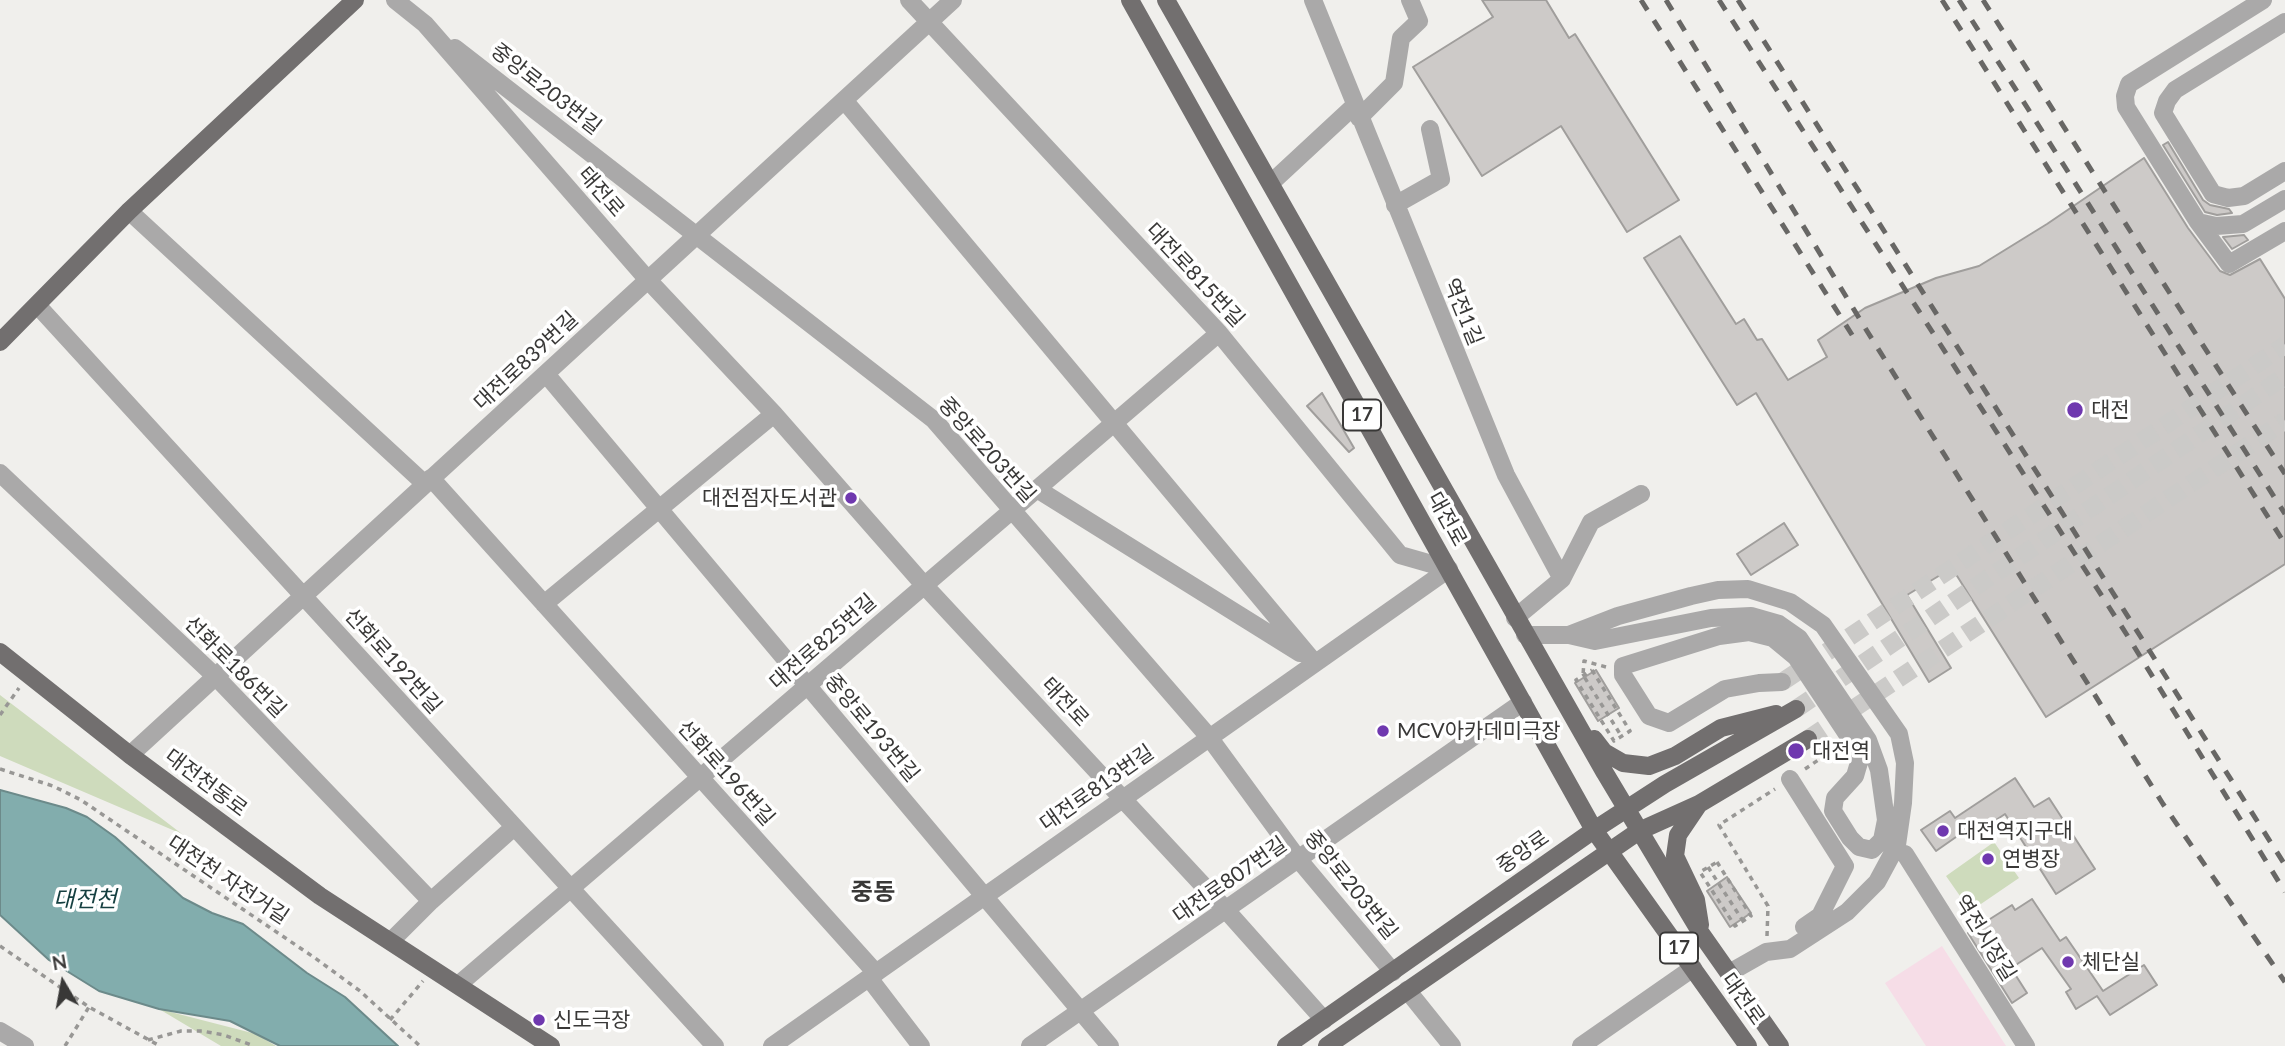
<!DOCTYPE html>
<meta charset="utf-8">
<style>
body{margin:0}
#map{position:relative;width:2285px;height:1046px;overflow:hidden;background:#f0efec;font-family:Lato,sans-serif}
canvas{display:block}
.north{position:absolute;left:28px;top:948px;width:70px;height:70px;-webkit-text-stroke:5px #fff;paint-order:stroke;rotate:350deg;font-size:19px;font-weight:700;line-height:28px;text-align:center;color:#393837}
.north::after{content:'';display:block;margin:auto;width:24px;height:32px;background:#393837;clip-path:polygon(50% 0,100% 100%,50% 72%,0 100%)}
</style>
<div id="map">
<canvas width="2285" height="1046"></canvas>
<div class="north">N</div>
</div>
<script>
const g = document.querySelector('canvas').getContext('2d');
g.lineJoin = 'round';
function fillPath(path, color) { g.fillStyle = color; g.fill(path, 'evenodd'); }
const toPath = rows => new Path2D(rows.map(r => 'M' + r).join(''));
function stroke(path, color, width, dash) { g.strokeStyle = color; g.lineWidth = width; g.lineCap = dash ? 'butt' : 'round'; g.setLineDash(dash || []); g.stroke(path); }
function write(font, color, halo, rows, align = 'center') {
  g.font = font + ' Lato,"Noto Sans KR",sans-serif'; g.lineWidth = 7; g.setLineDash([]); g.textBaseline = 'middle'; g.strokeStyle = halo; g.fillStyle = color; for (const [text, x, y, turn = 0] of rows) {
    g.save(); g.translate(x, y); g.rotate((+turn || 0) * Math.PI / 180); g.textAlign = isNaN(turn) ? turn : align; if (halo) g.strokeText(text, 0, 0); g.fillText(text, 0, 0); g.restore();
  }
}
const commercial = toPath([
 [1942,946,2006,1046,1926,1046,1885,983]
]);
const green = toPath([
 [0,695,182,834,0,756],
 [1994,842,2019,878,1978,906,1975,906,1965,893,1960,896,1946,876],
 [159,1009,256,1034,276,1046,221,1046]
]);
const water = toPath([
 [0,790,66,808,87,817,115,837,183,898,212,913,243,924,307,973,345,997,398,1046,280,1046,230,1021,159,1009,99,991,49,960,0,915,0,790]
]);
const building = toPath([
 [1482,0,1546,0,1569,38,1575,34,1679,200,1627,232,1561,126,1482,176,1413,67,1493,17,1482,0],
 [2168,142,2203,200,2210,205,2229,209,2232,213,2217,215,2205,212,2163,145,2168,142],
 [2144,158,2188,228,2220,271,2230,275,2260,259,2285,299,2285,564,2046,717,1952,568,1907,595,1951,668,1929,682,1756,393,1737,405,1644,258,1680,236,1736,324,1744,319,1757,340,1762,339,1788,380,1827,357,1818,340,1865,308,1936,278,1979,266,2047,224,2144,158],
 [2244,235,2248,240,2232,249,2223,237,2244,235],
 [1322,393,1354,448,1349,452,1307,406,1322,393],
 [1784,523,1798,545,1751,575,1737,554,1784,523],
 [1596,670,1619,708,1598,721,1575,683,1596,670],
 [2015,778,2034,807,2049,798,2095,869,2056,894,2005,814,1981,830,1976,823,1936,851,1921,830,1950,811,1955,818,2015,778],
 [1727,877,1751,913,1730,927,1707,891,1727,877],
 [2032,899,2060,941,2066,937,2103,991,2144,965,2157,985,2110,1015,2097,996,2076,1009,2066,992,2071,989,2042,948,2011,968,2027,993,2012,1003,1968,933,2012,905,2015,910,2032,899]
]);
const minorTunnel = toPath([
 [1782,682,2285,345]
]);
const majorTunnel = toPath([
 [1796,709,2285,376],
 [1808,739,2285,421]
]);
const path = toPath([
 [1606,667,1584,661,1583,675,1622,737],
 [1592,670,1630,731,1614,741,1576,680,1592,670],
 [0,715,19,688],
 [0,769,53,786,81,800,315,958,360,991,420,1046],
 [1805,769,1836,748],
 [1717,862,1751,916,1735,926,1700,872,1717,862],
 [1708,867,1743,921],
 [1767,936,1768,906,1719,825,1775,789],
 [0,946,89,1007,160,1046],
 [390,1020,423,981],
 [148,1040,181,1031,202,1031,224,1035,254,1046],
 [65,1046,89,1007]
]);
const minor = toPath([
 [395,0,425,24,648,280,774,414,924,585,1226,910,1324,1020],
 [909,0,1219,333,1400,555,1449,569],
 [1313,0,1506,475,1562,579,1515,618],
 [2263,0,2129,84,2125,96,2126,107,2198,222,2216,226,2243,224,2285,199],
 [2285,22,2175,90,2167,101,2163,113,2213,194,2228,198,2244,196,2285,171],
 [455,48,934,420,1209,737,1299,860,1393,972],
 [844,100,1314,662],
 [1359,118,1394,83,1401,38,1419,21,1410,0],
 [1271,183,1354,106],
 [1395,205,1441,179,1430,129],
 [129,211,425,484],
 [2198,222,2229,264,2285,231],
 [38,306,715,1046],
 [546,374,1110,1046],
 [0,473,216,677,431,901],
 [431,478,876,973],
 [1037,489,1300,653],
 [1562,579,1591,522,1641,494],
 [544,604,774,414],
 [1525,635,1569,635,1618,616,1691,596,1718,590,1748,589,1790,602,1823,625,1899,734,1905,763,1903,803,1897,845,1877,882,1847,912,1790,949,1766,952,1729,973],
 [1569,635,1595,641,1711,618,1751,616,1779,624,1799,638,1868,740,1879,770,1886,820,1882,840,1872,850,1859,847,1850,838,1833,811,1835,798,1855,776,1860,759,1855,746,1796,657,1773,638,1749,632,1719,636,1623,666,1623,675,1649,716,1669,723,1725,689,1759,683,1782,682],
 [130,755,953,0],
 [1790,779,1845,866,1820,916,1804,927],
 [1905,854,2026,1046],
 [391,941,431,901,514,827],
 [869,978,921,1046],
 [458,985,1219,333],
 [1407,990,1452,1046],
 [0,1031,25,1046],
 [772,1046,1449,569],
 [1030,1046,1523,702],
 [1581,1046,1693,968]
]);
const major = toPath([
 [1130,0,1594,830,1748,1046],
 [1166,0,1605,773,1702,935,1780,1046],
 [0,342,129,211,355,0],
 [0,652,130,755,320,896,551,1046],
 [1594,739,1604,752,1623,763,1649,766,1675,756,1721,728,1776,714],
 [1699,804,1678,835,1675,856,1696,900,1700,925],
 [1286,1046,1594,830,1665,784,1796,709],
 [1327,1046,1639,831,1699,804,1808,739]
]);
const rail = toPath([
 [1641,0,1854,338],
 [1666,0,1867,331,2163,804,2285,982],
 [1719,0,2127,635,2285,892],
 [1738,0,2285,865],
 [1942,0,2285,544],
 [1959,0,2285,514],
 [1983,0,2285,474]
]);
const markers = [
 [2075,410,9,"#6f38af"],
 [851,498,7,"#6f38af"],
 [1383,731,7,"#6f38af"],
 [1796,751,9,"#6f38af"],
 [1943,831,7,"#6f38af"],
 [1988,859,7,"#6f38af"],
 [2068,962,7,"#6f38af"],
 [539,1020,7,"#6f38af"]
];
const shields = [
 [1362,415,38],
 [1679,948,38]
];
const shieldNames = [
 ["17",1362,415],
 ["17",1679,948]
];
const streetNames = [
 ["중앙로203번길",546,89,38],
 ["태전로",601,192,49],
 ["대전로815번길",1195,275,47],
 ["역전1길",1463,312,68],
 ["대전로839번길",526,361,-43],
 ["중앙로203번길",987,450,48],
 ["대전로",1447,519,61],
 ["대전로825번길",823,642,-41],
 ["선화로192번길",393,661,48],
 ["선화로186번길",235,667,45],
 ["태전로",1065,702,47],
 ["중앙로193번길",872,728,50],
 ["선화로196번길",726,773,48],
 ["대전천동로",206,783,37],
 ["대전로813번길",1097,788,-35],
 ["중앙로",1523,852,-35],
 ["대전천 자전거길",228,880,34],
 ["대전로807번길",1230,880,-35],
 ["중앙로203번길",1351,885,51],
 ["역전시장길",1985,938,58],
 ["대전로",1743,999,55]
];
const poiNames = [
 ["대전",2091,410],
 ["대전점자도서관",837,498,"right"],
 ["MCV아카데미극장",1397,731],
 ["대전역",1812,751],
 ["대전역지구대",1957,831],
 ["연병장",2002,859],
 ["체단실",2082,962],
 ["신도극장",553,1020]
];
const waterNames = [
 ["대전천",85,900]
];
const quarterNames = [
 ["중동",873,892]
];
fillPath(commercial, '#f6dde7');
fillPath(green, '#cedbbc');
fillPath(water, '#82adad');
stroke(water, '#6c8a8a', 2);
fillPath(building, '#cdcac8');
stroke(building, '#a09e9c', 2);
stroke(minorTunnel, '#cbcac8', 18, [18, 9]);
stroke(majorTunnel, '#cbcac8', 18, [18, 9]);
stroke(path, '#989795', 3.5, [5, 5]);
stroke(minor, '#aaa9a9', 18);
stroke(major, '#726f6f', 18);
stroke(rail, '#686765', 5, [12, 12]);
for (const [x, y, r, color] of markers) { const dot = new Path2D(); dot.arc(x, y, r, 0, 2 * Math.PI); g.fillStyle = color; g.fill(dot); stroke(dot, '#fff', 2.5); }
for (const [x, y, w] of shields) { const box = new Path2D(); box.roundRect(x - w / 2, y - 15.5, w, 31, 5); g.fillStyle = '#fff'; g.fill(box); stroke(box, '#393837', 2); }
write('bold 19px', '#393837', null, shieldNames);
write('21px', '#393837', '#fff', streetNames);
write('21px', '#393837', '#fff', poiNames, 'left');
write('italic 23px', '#164041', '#fff', waterNames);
write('bold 24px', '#393837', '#fff', quarterNames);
</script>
